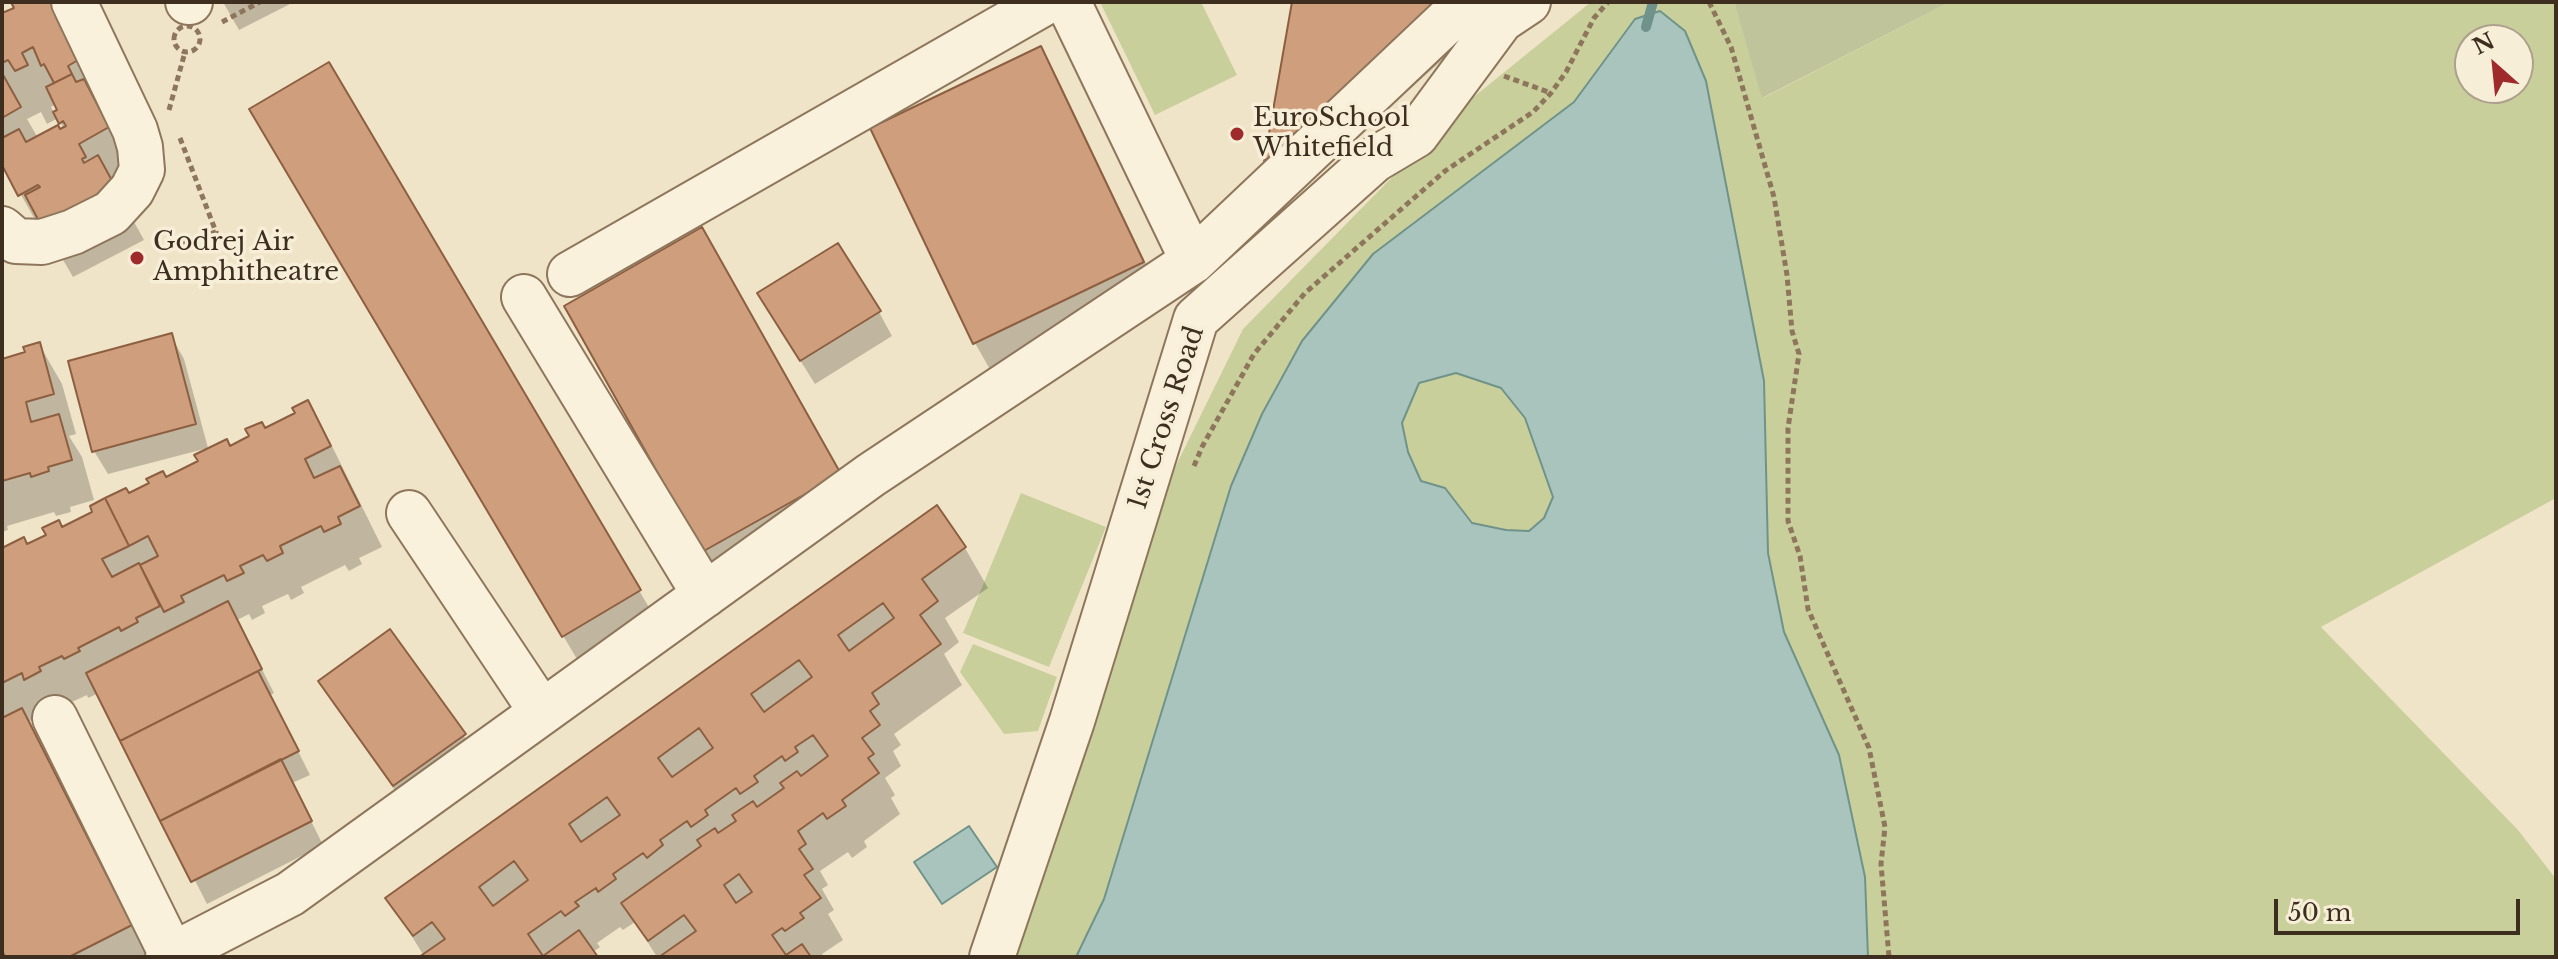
<!DOCTYPE html>
<style>
body{margin:0}
#map{position:relative;width:2558px;height:959px;overflow:hidden;background:#f0e4c8;font-family:"Libre Baskerville",serif}
canvas{display:block}
.frame{position:absolute;inset:0;border:4px solid #3d2e20;pointer-events:none}
.north{position:absolute;left:2454px;top:24px;width:80px;height:80px;box-sizing:border-box;background:#f7eed8;border:2px solid #ada18e;border-radius:50%;rotate:333deg;font-size:22px;font-weight:700;line-height:32px;text-align:center;color:#3d2e20}
.north::after{content:'';display:block;margin:auto;width:28px;height:36px;background:#9e2a2b;clip-path:polygon(50% 0,100% 100%,50% 72%,0 100%)}
.scale{position:absolute;left:2274px;top:899px;width:246px;height:36px;box-sizing:border-box;border:4px solid #3d2e20;border-top:0;padding-left:10px;font-size:24px;line-height:28px;white-space:nowrap;color:#3d2e20;-webkit-text-stroke:6px #f7eed8;paint-order:stroke}
</style>
<div id="map">
<canvas width="2558" height="959"></canvas>
<div class="frame"></div>
<div class="north">N</div>
<div class="scale">50 m</div>
</div>
<script>
const g = document.querySelector('canvas').getContext('2d');
g.lineJoin = 'round';
function fillPath(path, color) { g.fillStyle = color; g.fill(path, 'evenodd'); }
const toPath = rows => new Path2D(rows.map(r => 'M' + r).join(''));
function stroke(path, color, width, dash) { g.strokeStyle = color; g.lineWidth = width; g.lineCap = dash ? 'butt' : 'round'; g.setLineDash(dash || []); g.stroke(path); }
function write(font, color, halo, rows, align = 'center') {
  g.font = font + ' "Libre Baskerville",serif'; g.lineWidth = 7; g.setLineDash([]); g.textBaseline = 'middle'; g.strokeStyle = halo; g.fillStyle = color; for (const [text, x, y, turn = 0] of rows) {
    g.save(); g.translate(x, y); g.rotate((+turn || 0) * Math.PI / 180); g.textAlign = isNaN(turn) ? turn : align; if (halo) g.strokeText(text, 0, 0); g.fillText(text, 0, 0); g.restore();
  }
}
const green = toPath([
 [1100,2,1201,2,1237,75,1155,115],
 [1591,2,1734,2,1763,98,1950,2,2556,2,2556,498,2321,627,2518,830,2556,879,2556,957,1868,957,1865,877,1839,755,1784,632,1768,553,1764,381,1706,81,1685,31,1634,19,1574,102,1373,254,1231,486,1104,899,1076,957,1011,957,1140,539,1243,329,1460,108],
 [2470,40,2518,40,2518,88,2470,88],
 [1456,373,1501,388,1525,418,1553,497,1544,518,1529,531,1506,530,1472,523,1445,488,1421,481,1408,452,1402,423,1419,383],
 [1021,493,1106,527,1049,667,963,633],
 [973,644,1057,677,1038,731,1004,734,960,672]
]);
const cemetery = toPath([
 [1734,2,1950,2,1762,98]
]);
const water = toPath([
 [1660,11,1685,31,1706,81,1764,381,1768,553,1784,632,1839,755,1865,877,1868,957,1076,957,1104,899,1231,486,1262,414,1302,341,1373,254,1574,102,1635,19,1660,11],
 [1456,373,1501,388,1525,418,1553,497,1544,518,1529,531,1506,530,1472,523,1445,488,1421,481,1408,452,1402,423,1419,383,1456,373],
 [969,826,997,867,942,904,914,862,969,826]
]);
const shadow = toPath([
 [9,2,54,2,112,112,103,116,138,181,128,211,144,240,73,277,55,246,51,248,2,161,2,16,14,10],
 [56,104,60,111,55,114,51,107],
 [41,112,47,124,58,118,64,129,38,138,27,119],
 [223,2,294,2,239,30],
 [1294,2,1506,2,1288,200,1266,161],
 [1041,49,1058,79,1160,293,992,373,975,343],
 [328,65,663,631,587,676,275,149],
 [566,306,857,505,721,581],
 [879,312,892,336,815,384,773,317],
 [171,336,184,359,208,448,108,474,94,451],
 [39,344,62,384,76,434,69,436,82,457,94,500,70,507,71,512,56,516,54,512,7,526,8,530,2,532,2,361,27,353],
 [307,402,330,442,382,547,359,558,362,564,349,571,345,565,301,587,304,593,291,600,288,594,262,606,265,613,252,620,249,614,237,620,274,693,270,695,310,775,292,783,323,845,207,904,99,693,88,698,87,695,28,722,148,956,8,957,2,946,2,550,27,547,166,479,298,414],
 [965,548,988,588,945,618,959,642,944,654,962,685,894,734,901,745,893,751,901,766,885,778,895,795,891,798,900,814,864,841,867,847,852,858,848,852,820,871,828,885,822,889,834,910,828,914,843,940,822,954,824,957,657,957,635,922,623,930,620,927,597,943,600,947,593,952,596,957,422,957,424,956,388,898],
 [390,631,464,736,478,759,408,809,334,705,320,682]
]);
const stream = toPath([
 [1646,27,1653,2]
]);
const building = toPath([
 [7,2,54,2,83,57,68,66,72,74,54,83,44,64,41,66,33,47,22,53,28,65,15,71,8,60,2,63,2,13,14,8,11,2,7,2],
 [1292,2,1439,2,1264,162,1292,2],
 [1041,46,1144,262,973,344,870,128,1041,46],
 [329,62,641,590,562,637,249,109,329,62],
 [2,73,21,107,2,118,2,73],
 [72,74,76,82,84,79,109,127,79,144,86,157,82,159,84,163,98,155,115,186,41,225,25,195,40,187,38,185,18,196,2,165,2,138,19,129,26,142,58,125,60,129,66,126,63,121,59,124,53,112,57,110,46,87,72,74],
 [702,227,841,474,702,552,564,306,702,227],
 [838,243,881,311,800,361,757,293,838,243],
 [172,333,196,424,92,452,68,361,172,333],
 [40,342,54,394,26,402,31,422,59,414,72,460,48,467,49,471,31,477,30,473,2,481,2,359,25,352,23,347,40,342],
 [308,400,331,446,305,459,314,478,340,466,360,506,338,517,341,524,324,532,321,526,280,546,283,553,267,561,263,555,240,566,244,573,227,581,224,575,181,596,184,602,164,612,140,565,158,556,148,536,129,546,105,498,126,488,129,493,149,483,146,479,163,471,166,477,198,461,194,455,227,439,230,446,249,436,245,429,262,422,265,428,295,413,292,408,308,400],
 [105,498,129,546,102,559,112,577,139,563,160,606,136,618,138,622,121,631,119,627,78,648,80,651,64,659,62,656,39,667,41,671,24,680,22,673,2,683,2,548,24,537,27,544,46,535,42,528,59,520,62,527,92,512,90,506,105,498],
 [937,505,966,547,922,579,938,601,920,615,941,644,872,693,879,704,870,711,880,725,862,738,874,754,868,758,879,773,842,800,846,806,827,819,823,813,798,831,806,844,799,849,813,869,804,875,821,898,800,913,804,918,785,931,782,928,772,935,786,955,802,944,811,957,659,957,696,931,684,915,648,941,621,903,701,846,697,840,715,828,718,833,736,821,732,815,753,801,757,807,784,788,780,783,797,771,801,776,828,756,813,735,795,747,798,752,785,761,782,756,754,776,758,782,740,794,736,788,705,810,708,815,691,827,687,821,660,840,663,845,647,858,643,853,613,874,616,879,598,892,596,888,575,902,579,906,565,916,561,911,528,934,543,956,579,930,598,957,419,957,445,939,432,922,413,936,385,898,937,505],
 [883,603,894,618,849,651,838,635,883,603],
 [799,660,812,677,764,712,751,694,799,660],
 [699,728,713,748,672,777,658,758,699,728],
 [607,797,620,815,581,842,569,824,607,797],
 [514,861,528,880,493,906,479,887,514,861],
 [739,874,752,892,736,903,724,885,739,874],
 [228,601,262,669,120,741,86,673,228,601],
 [390,629,466,734,393,786,318,681,390,629],
 [258,671,299,751,160,821,120,741,258,671],
 [22,708,132,925,69,957,5,957,2,950,2,718,22,708],
 [281,759,312,821,191,882,160,821,281,759]
]);
const path = toPath([
 [1709,2,1731,47,1774,197,1787,275,1792,331,1799,354,1788,428,1788,521,1800,556,1808,609,1869,748,1885,827,1881,864,1889,957],
 [222,22,260,2],
 '174 39a13 13 0 1 1 26 0a13 13 0 1 1-26 0Z',
 [1504,76,1551,93],
 [169,110,185,52],
 [180,138,216,232,180,243],
 [1194,466,1202,447,1254,354,1305,293,1445,171,1533,112,1551,93,1566,72,1594,18,1608,2]
]);
const minor = toPath([
 [188,2,190,2],
 [1068,2,1193,261],
 [2,229,16,241,42,242,73,232,111,213,132,190,142,170,140,147,135,130,74,2],
 [570,274,1046,2],
 [524,297,705,595],
 [409,513,541,711],
 [55,718,172,955],
 [168,957,290,894,871,475,1193,261,1467,2],
 [992,957,1072,721,1196,319,1374,160,1416,135,1501,20,1528,2]
]);
const markers = [
 [1237,134,8,"#9e2a2b"],
 [137,258,8,"#9e2a2b"]
];
const poiNames = [
 ["EuroSchool",1253,119],
 ["Whitefield",1253,149],
 ["Godrej Air",153,243],
 ["Amphitheatre",153,273]
];
const streetNames = [
 ["1st Cross Road",1167,418,-72]
];
fillPath(green, '#c9cf9b');
fillPath(cemetery, '#bfc49a');
fillPath(water, '#a9c4bc');
stroke(water, '#6f938a', 2);
fillPath(shadow, '#0003');
stroke(stream, '#6f938a', 10);
fillPath(building, '#cf9f7d');
stroke(building, '#8d5f41', 2);
stroke(minor, '#8d765c', 48);
stroke(path, '#8d765c', 5, [6, 4]);
stroke(minor, '#faf1dc', 44);
for (const [x, y, r, color] of markers) { const dot = new Path2D(); dot.arc(x, y, r, 0, 2 * Math.PI); g.fillStyle = color; g.fill(dot); stroke(dot, '#f7eed8', 3); }
write('26px', '#3d2e20', '#f7eed8', poiNames, 'left');
write('26px', '#3d2e20', '#f7eed8', streetNames);
</script>
